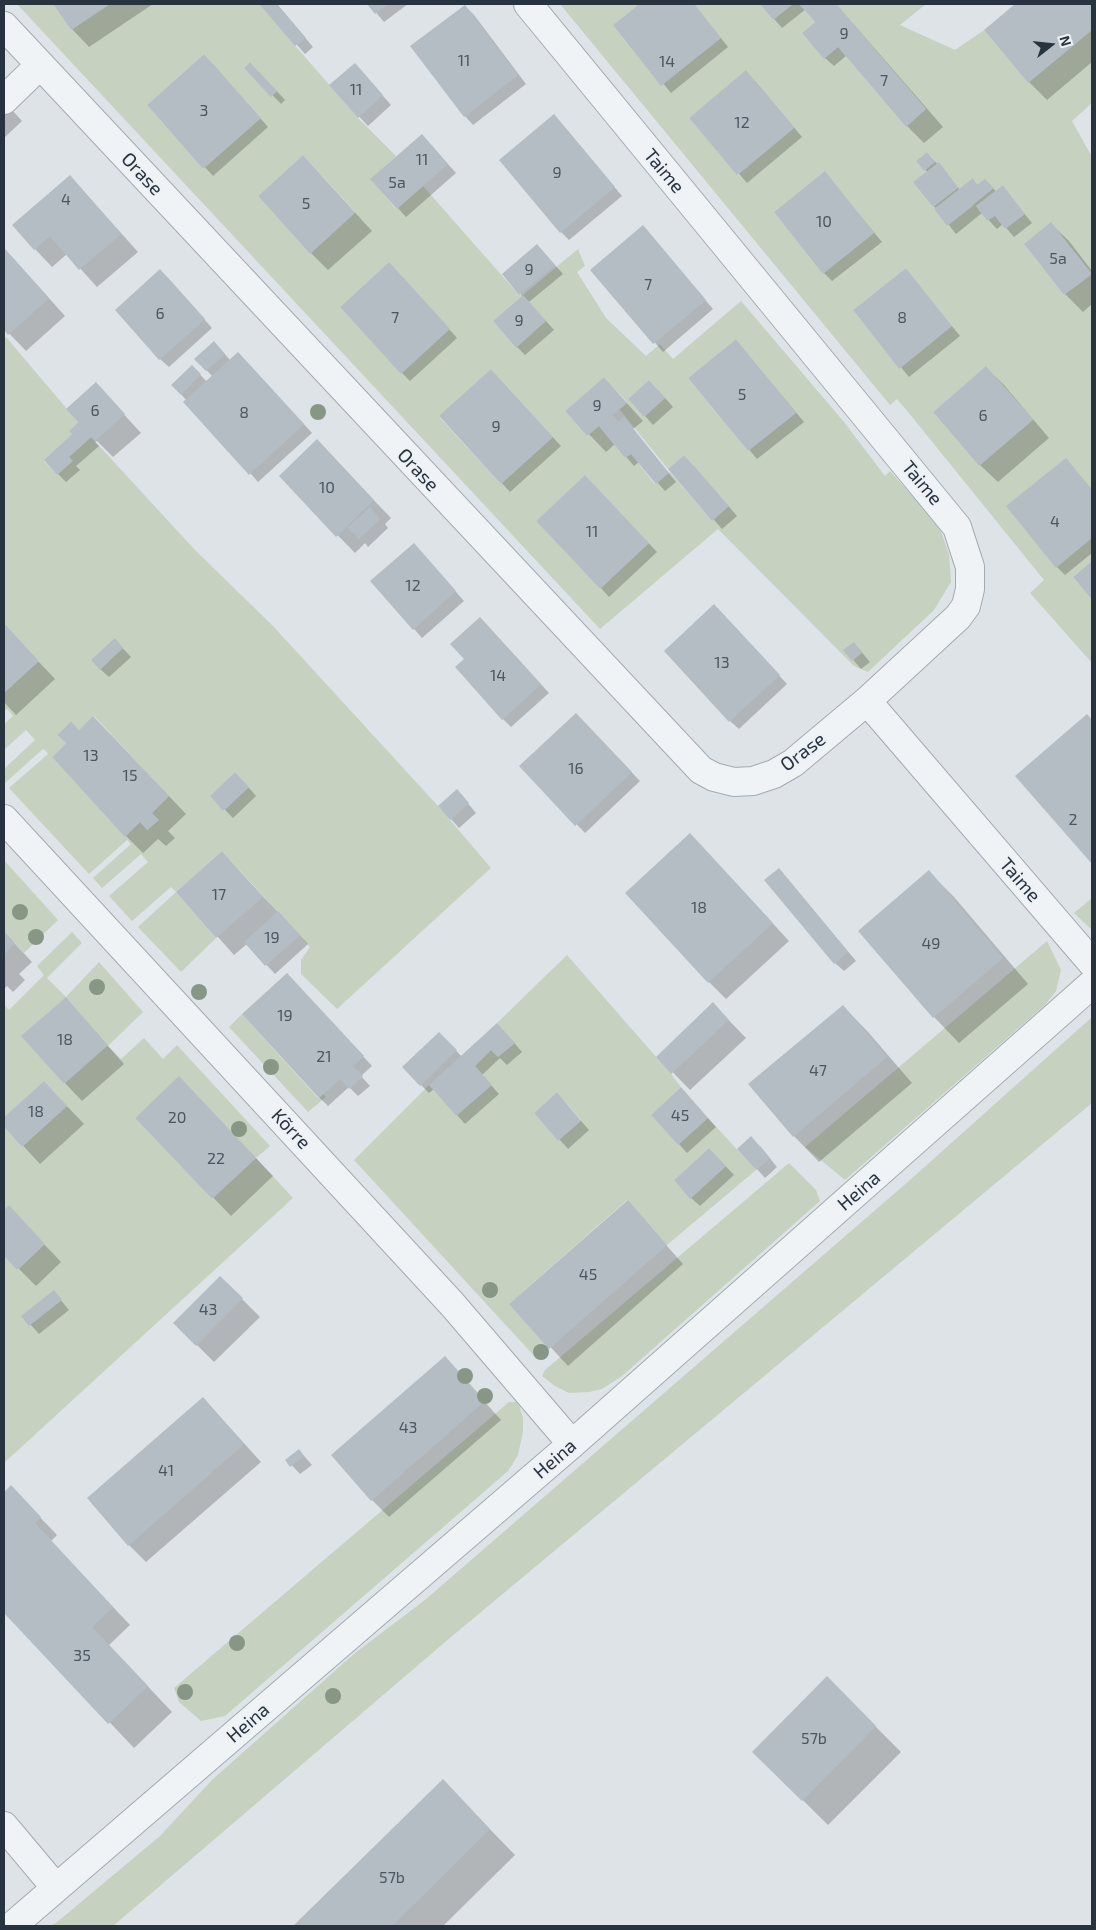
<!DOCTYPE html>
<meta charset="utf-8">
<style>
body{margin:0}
#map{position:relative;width:1096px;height:1930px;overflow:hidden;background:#dee3e7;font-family:"Exo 2",sans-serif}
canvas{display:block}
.frame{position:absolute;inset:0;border:5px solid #27333e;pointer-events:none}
.north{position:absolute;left:1026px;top:20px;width:50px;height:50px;-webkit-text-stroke:4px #edf1f5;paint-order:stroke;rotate:74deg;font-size:14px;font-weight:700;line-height:20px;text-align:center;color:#27333e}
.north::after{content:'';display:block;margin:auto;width:18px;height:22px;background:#27333e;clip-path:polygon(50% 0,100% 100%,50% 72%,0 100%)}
</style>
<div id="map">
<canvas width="1096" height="1930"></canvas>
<div class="frame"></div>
<div class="north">N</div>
</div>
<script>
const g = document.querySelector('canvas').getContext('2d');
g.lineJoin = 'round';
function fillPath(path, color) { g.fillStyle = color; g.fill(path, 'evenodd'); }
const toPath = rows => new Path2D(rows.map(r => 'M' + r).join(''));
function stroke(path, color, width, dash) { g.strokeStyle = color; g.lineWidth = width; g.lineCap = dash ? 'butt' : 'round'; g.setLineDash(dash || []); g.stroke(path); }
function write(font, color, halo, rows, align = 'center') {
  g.font = font + ' "Exo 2",sans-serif'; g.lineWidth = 4; g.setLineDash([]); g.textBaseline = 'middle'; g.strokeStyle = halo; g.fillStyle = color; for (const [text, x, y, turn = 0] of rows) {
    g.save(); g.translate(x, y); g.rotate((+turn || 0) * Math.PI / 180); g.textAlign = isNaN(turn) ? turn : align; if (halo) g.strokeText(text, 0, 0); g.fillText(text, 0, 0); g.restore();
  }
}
const green = toPath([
 [17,4,53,4,71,30,110,4,259,4,358,118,396,156,371,179,396,209,423,186,519,295,523,295,578,249,585,266,577,272,606,318,646,356,660,344,673,359,741,301,844,422,885,476,890,471,939,526,949,554,951,582,934,610,868,672,854,666,718,529,600,629],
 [204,54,261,118,203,169,147,105],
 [250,62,277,91,272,96,244,68],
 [303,155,355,212,310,254,258,196],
 [389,262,401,373,340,307],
 [523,295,546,321,515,347,493,321],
 [736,339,796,413,748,451,688,378],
 [491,369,553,437,501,484,439,417],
 [604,377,627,402,619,409,668,469,684,455,729,506,712,521,670,472,655,484,631,454,625,458,599,426,587,436,565,411],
 [649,380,665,398,644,417,628,399],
 [585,475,649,543,600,589,536,521],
 [560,4,639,4,613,25,661,85,721,38,694,4,760,4,773,20,793,4,799,4,815,22,802,33,824,58,838,47,906,127,926,109,836,4,926,4,900,25,955,50,984,30,1028,83,1092,30,1092,103,1072,121,1092,157,1092,561,1073,577,1092,600,1092,663,1030,593,1044,580,908,412,897,399,890,405],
 [746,71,794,128,738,175,689,118],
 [927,152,935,162,924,171,916,161],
 [939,163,958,187,933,207,914,182],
 [825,172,874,233,823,273,774,212],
 [1003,185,1025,214,1005,229,995,216,987,221,976,206],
 [960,190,973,206,947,226,934,209],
 [1024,244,1092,274,1064,295],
 [906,268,952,326,899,369,853,310],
 [986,366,1033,419,979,466,933,412],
 [6,337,78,422,70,430,72,434,44,461,57,475,69,457,91,437,194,549,273,626,438,806,491,868,337,1009,301,974,301,960,310,947,222,851,176,892,216,938,181,972,138,927,176,892,171,887,132,921,109,896,148,862,141,854,102,888,93,878,131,844,127,840,89,874,9,788,48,754,46,751,43,749,5,783,4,782,4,769,35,740,26,730,4,750,4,724,13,716,7,709,4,712,4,693,39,661,4,623,4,339],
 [94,716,169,796,152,813,158,820,148,830,140,822,125,836,52,757,66,743,57,735,71,721,79,730],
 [235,772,249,787,224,811,210,796],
 [4,860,58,920,24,953,4,931],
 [1092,898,1092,930,1074,913],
 [72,932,82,943,47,978,66,997,99,962,143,1012,108,1046,121,1059,144,1038,163,1059,177,1045,270,1146,256,1158,293,1198,4,1463,4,1256,18,1270,45,1244,9,1206,4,1210,4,1127,22,1147,67,1106,44,1081,4,1117,4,1005,9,1010,44,975,37,966],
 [66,997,108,1045,64,1084,22,1036],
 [179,1077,256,1158,212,1199,135,1118],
 [1047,941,1061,970,1056,991,1045,1005,845,1180,805,1147],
 [567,955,671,1074,681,1087,651,1115,678,1145,708,1118,756,1170,667,1245,627,1200,510,1303,549,1349,537,1359,354,1160,429,1085,456,1116,491,1085,475,1066,491,1050,498,1057,514,1043,497,1023],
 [557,1092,581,1120,558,1141,534,1113],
 [709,1148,726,1166,691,1198,674,1180],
 [242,1014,318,1098,323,1094,326,1097,308,1112,229,1027],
 [1092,1017,1092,1103,451,1637,113,1926,49,1926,56,1923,160,1836,213,1779,355,1653,425,1600,910,1180],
 [789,1163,816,1190,820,1201,622,1376,602,1389,589,1392,569,1393,555,1386,542,1376,545,1370],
 [509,1402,518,1402,523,1418,523,1432,518,1455,508,1471,225,1716,201,1721,179,1702,174,1688]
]);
const shadow = toPath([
 [54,4,153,4,89,47,72,29],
 [261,4,277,4,313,47,305,54],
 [369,4,408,4,384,22],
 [641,4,694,4,728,47,671,93,615,25],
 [761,4,836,4,943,127,924,143,907,126,846,56,834,66,825,58,817,22,806,9,782,28],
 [1017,4,1092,4,1092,62,1047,100,1029,82,986,30],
 [465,6,474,15,526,84,473,125,465,116],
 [213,64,268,127,213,176,148,105],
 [246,68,259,72,285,100,281,104],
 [363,73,391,105,368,126,331,86],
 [755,81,802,137,747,183,691,118],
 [4,101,22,121,4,138],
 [562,124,622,196,569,240,561,232],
 [430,144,456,173,406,217,398,208],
 [927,154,947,173,960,190,973,180,978,186,985,181,997,192,1003,187,1032,223,1014,237,1003,224,997,229,982,213,956,234,915,182,928,173,918,161],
 [303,156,372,231,328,270,311,253],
 [825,173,882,242,832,281,824,273],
 [70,176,138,252,97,287,67,254,52,267,35,249],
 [1051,224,1069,241,1092,271,1092,304,1083,312,1065,294,1026,244],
 [651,236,713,309,663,352,592,270],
 [4,248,65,316,26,351,4,328],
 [546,255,563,274,529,302,554,330,525,355,517,347,523,297,504,274],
 [906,270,960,336,909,377,854,310],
 [397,272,457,338,410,381,402,373],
 [169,279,212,328,169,367,160,359],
 [736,340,804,422,757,459,689,378],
 [222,351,231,361,247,362,312,433,258,482,173,385,192,366,207,382,213,377,196,359],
 [986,367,1004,385,1049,438,998,482,980,465,935,412],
 [604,378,643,421,633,429,676,482,665,491,639,462,634,466,615,444,606,452,567,411],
 [499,379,561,446,510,492,441,416],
 [96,384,141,433,113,457,97,441,95,442,99,446,76,466,80,470,66,482,58,474],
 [658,390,673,407,653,425,630,399],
 [334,459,391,518,385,524,388,528,368,547,365,543,355,553,280,476],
 [1066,459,1092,490,1092,553,1065,575,1057,567],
 [693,465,737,516,722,529,669,469],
 [594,485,657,552,609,597,601,588],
 [422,553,464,601,422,638,372,581],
 [723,615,787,684,739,729,730,721],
 [480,618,549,693,511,727,503,719],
 [4,625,55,679,16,715,4,702],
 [115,640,131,657,109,677,100,669],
 [854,643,870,662,861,669,845,650],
 [1087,716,1092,721,1092,863,1017,776],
 [584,723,640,781,585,833,521,766],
 [79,731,111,735,186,814,168,831,175,838,166,846,158,839,143,853,126,836],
 [244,782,256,796,233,818,211,796],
 [465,800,476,813,459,828,451,819],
 [707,852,789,941,726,999,709,982],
 [222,853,308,944,275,974,247,944,234,955,178,892],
 [929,872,954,897,1028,984,959,1043,934,1017],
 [787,878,856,961,844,971,835,963],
 [4,932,32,962,19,974,25,980,13,992,7,986,4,989],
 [287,974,372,1066,361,1076,370,1086,358,1096,349,1087,328,1106,319,1097],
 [66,999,124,1064,82,1101,65,1083],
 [713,1004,746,1038,690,1090,658,1057],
 [843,1006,868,1032,912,1083,819,1162,794,1136,750,1085],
 [506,1033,522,1052,507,1065,500,1058,482,1075,499,1094,465,1124,434,1089,429,1093,421,1085,448,1042,462,1057],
 [44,1082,84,1124,40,1164,4,1125,4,1118],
 [196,1095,273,1176,231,1216,137,1118],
 [690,1098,716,1127,687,1153,653,1115],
 [565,1103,589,1130,568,1149,536,1113],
 [760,1146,777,1167,765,1178,757,1169],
 [718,1158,734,1175,700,1206,691,1198],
 [628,1202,683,1264,568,1366,511,1304],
 [9,1207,61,1262,36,1286,4,1254,4,1212],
 [220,1277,260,1317,214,1362,175,1323],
 [54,1292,69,1310,39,1334,23,1316],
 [445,1358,501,1420,389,1517,372,1500],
 [203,1398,261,1462,146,1562,129,1545],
 [299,1450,312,1465,300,1474,287,1460],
 [11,1487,57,1535,51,1541,130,1625,109,1645,172,1712,134,1748,4,1611,4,1494],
 [827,1678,901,1752,828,1825,754,1752],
 [443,1781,515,1855,443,1926,294,1926]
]);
const building = toPath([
 [53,4,110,4,71,30],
 [259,4,277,4,306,38,295,46],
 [367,4,389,4,375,14],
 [639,4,694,4,721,38,661,86,613,25],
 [760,4,793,4,773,20],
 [799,4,836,4,926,109,906,127,838,47,824,59,802,33,815,22],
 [1015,4,1092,4,1092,30,1028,83,984,30],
 [465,5,518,75,464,117,410,46],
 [204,54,261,118,203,169,147,105],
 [250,62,277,91,271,97,244,68],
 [355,63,383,95,358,118,329,85],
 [746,70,794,128,737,175,689,118],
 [554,114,615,187,560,233,499,160],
 [422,134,448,164,397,209,370,179],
 [927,152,935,162,924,171,916,161],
 [303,155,355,213,310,254,258,196],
 [939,162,958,188,933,207,913,182],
 [825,171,874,233,823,274,774,212],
 [70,175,121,234,79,270,50,236,34,250,12,225],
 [973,178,977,185,985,179,994,188,947,226,934,209],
 [1003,185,1025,214,1005,229,995,216,987,221,976,206],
 [1051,222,1092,274,1064,295,1024,244],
 [643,225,706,300,653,344,590,270],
 [537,244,555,265,519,295,502,274],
 [4,248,49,298,8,335,4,330],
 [389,262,450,329,401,374,340,307],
 [906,268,952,326,899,369,853,310],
 [160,269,205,319,159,360,115,310],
 [523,295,546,321,516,348,493,321],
 [736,339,796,413,748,451,688,378],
 [214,341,225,354,206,371,194,359],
 [238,352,304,424,249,475,183,402],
 [192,365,201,374,181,395,171,385],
 [986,366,1033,420,979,466,933,412],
 [491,369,553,437,501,484,439,416],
 [604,377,627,403,613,415,618,422,624,417,669,473,656,484,631,454,625,458,599,426,587,436,565,411],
 [649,380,665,398,644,417,628,399],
 [96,382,125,414,95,441,91,437,69,457,73,461,57,475,44,460,72,434,69,431,78,422,66,409],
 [317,439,374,500,336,537,279,476],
 [684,455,729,506,712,521,668,469],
 [1066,458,1092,490,1092,538,1056,568,1006,506],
 [585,475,649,543,600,589,536,521],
 [370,507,380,519,359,539,347,528],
 [414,543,456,591,413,630,370,581],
 [1092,561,1092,600,1073,577],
 [714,604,780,675,729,722,664,651],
 [480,617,541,684,502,720,455,667,464,659,450,644],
 [4,623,39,661,4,693],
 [115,638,123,648,100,670,91,660],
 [854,642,862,653,852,661,843,650],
 [576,713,632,772,575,826,519,766],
 [1087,714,1092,720,1092,864,1015,776],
 [93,716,169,796,152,813,159,820,147,830,140,822,125,837,52,757,66,743,57,735,71,721,79,730],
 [235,772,249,787,223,811,210,796],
 [457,789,469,803,450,820,438,806],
 [690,833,773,923,708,983,625,893],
 [222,851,263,897,216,938,176,892],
 [779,868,848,952,834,964,764,880],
 [929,870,1003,958,933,1018,858,931],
 [278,911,300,935,265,966,244,942],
 [4,931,15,943,4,955],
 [287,973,364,1056,353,1066,363,1076,349,1089,340,1079,319,1098,242,1014],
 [66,997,108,1045,64,1084,21,1036],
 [713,1002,729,1020,671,1074,656,1057],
 [843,1005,887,1057,793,1137,748,1084],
 [497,1023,515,1043,498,1057,491,1050,475,1066,492,1085,456,1116,429,1085],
 [439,1032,457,1050,420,1086,402,1067],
 [179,1076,256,1158,212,1199,135,1118],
 [44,1081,67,1106,22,1147,4,1127,4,1117],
 [681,1087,708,1118,678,1145,651,1115],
 [557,1092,581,1121,558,1141,534,1113],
 [751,1136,770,1158,756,1170,737,1149],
 [709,1148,726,1166,690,1199,674,1180],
 [628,1200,667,1245,549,1349,509,1304],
 [9,1205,45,1244,17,1270,4,1256,4,1210],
 [220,1276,243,1298,196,1346,173,1323],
 [54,1290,62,1300,29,1326,21,1316],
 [445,1356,485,1401,371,1501,331,1455],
 [203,1397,244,1444,128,1546,87,1498],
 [299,1449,304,1456,290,1467,285,1460],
 [11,1485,41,1517,35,1523,113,1607,92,1627,148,1686,108,1724,4,1613,4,1492],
 [827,1676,876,1726,802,1801,752,1752],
 [443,1779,490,1829,392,1926,293,1926]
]);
const minor = toPath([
 [528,4,957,527,970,567,970,589,966,606,958,617,867,701,1092,963],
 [4,26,701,770,714,777,734,782,753,781,774,774,793,763,867,701],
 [4,100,40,65],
 [4,819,452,1304,572,1444],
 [4,1826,56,1888],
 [12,1926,572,1444,1092,984]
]);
const trees = [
 [318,412],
 [20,912],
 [36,937],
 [97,987],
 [199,992],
 [271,1067],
 [239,1129],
 [490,1290],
 [541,1352],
 [465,1376],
 [485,1396],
 [237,1643],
 [185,1692],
 [333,1696]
];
const numberNames = [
 ["9",844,34],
 ["11",464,61],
 ["14",667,62],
 ["7",884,81],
 ["11",356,90],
 ["3",204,111],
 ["12",742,123],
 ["11",422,160],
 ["9",557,173],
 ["5a",397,183],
 ["4",66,200],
 ["5",306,204],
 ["10",824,222],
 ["5a",1058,259],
 ["9",529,270],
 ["7",648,285],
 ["6",160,314],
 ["7",395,318],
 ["8",902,318],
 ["9",519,321],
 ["5",742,395],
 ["9",597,406],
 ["6",95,411],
 ["8",244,413],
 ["6",983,416],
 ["9",496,427],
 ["10",327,488],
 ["4",1055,522],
 ["11",592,532],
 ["12",413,586],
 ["13",722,663],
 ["14",498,676],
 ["13",91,756],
 ["16",576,769],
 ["15",130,776],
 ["2",1073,820],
 ["17",219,895],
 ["18",699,908],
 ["19",272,938],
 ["49",931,944],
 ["19",285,1016],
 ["18",65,1040],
 ["21",324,1057],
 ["47",818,1071],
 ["18",36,1112],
 ["45",680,1116],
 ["20",177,1118],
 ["22",216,1159],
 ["45",588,1275],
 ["43",208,1310],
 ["43",408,1428],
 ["41",166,1471],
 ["35",82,1656],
 ["57b",814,1739],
 ["57b",392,1878]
];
const streetNames = [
 ["Taime",664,171,50],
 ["Orase",142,174,47],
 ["Orase",418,470,47],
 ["Taime",922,483,50],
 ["Orase",803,752,-37],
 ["Taime",1020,880,49],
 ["Kõrre",291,1129,47],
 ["Heina",859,1191,-41],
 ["Heina",555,1459,-41],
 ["Heina",248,1723,-41]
];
fillPath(green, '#c6d1bf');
fillPath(shadow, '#0003');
fillPath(building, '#b5bdc4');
stroke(minor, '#a3abb1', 30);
stroke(minor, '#f0f3f6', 28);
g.fillStyle = '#889785';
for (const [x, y] of trees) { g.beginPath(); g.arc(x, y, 8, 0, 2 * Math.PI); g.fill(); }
write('16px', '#4a5660', null, numberNames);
write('19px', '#27333e', '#edf1f5', streetNames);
</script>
